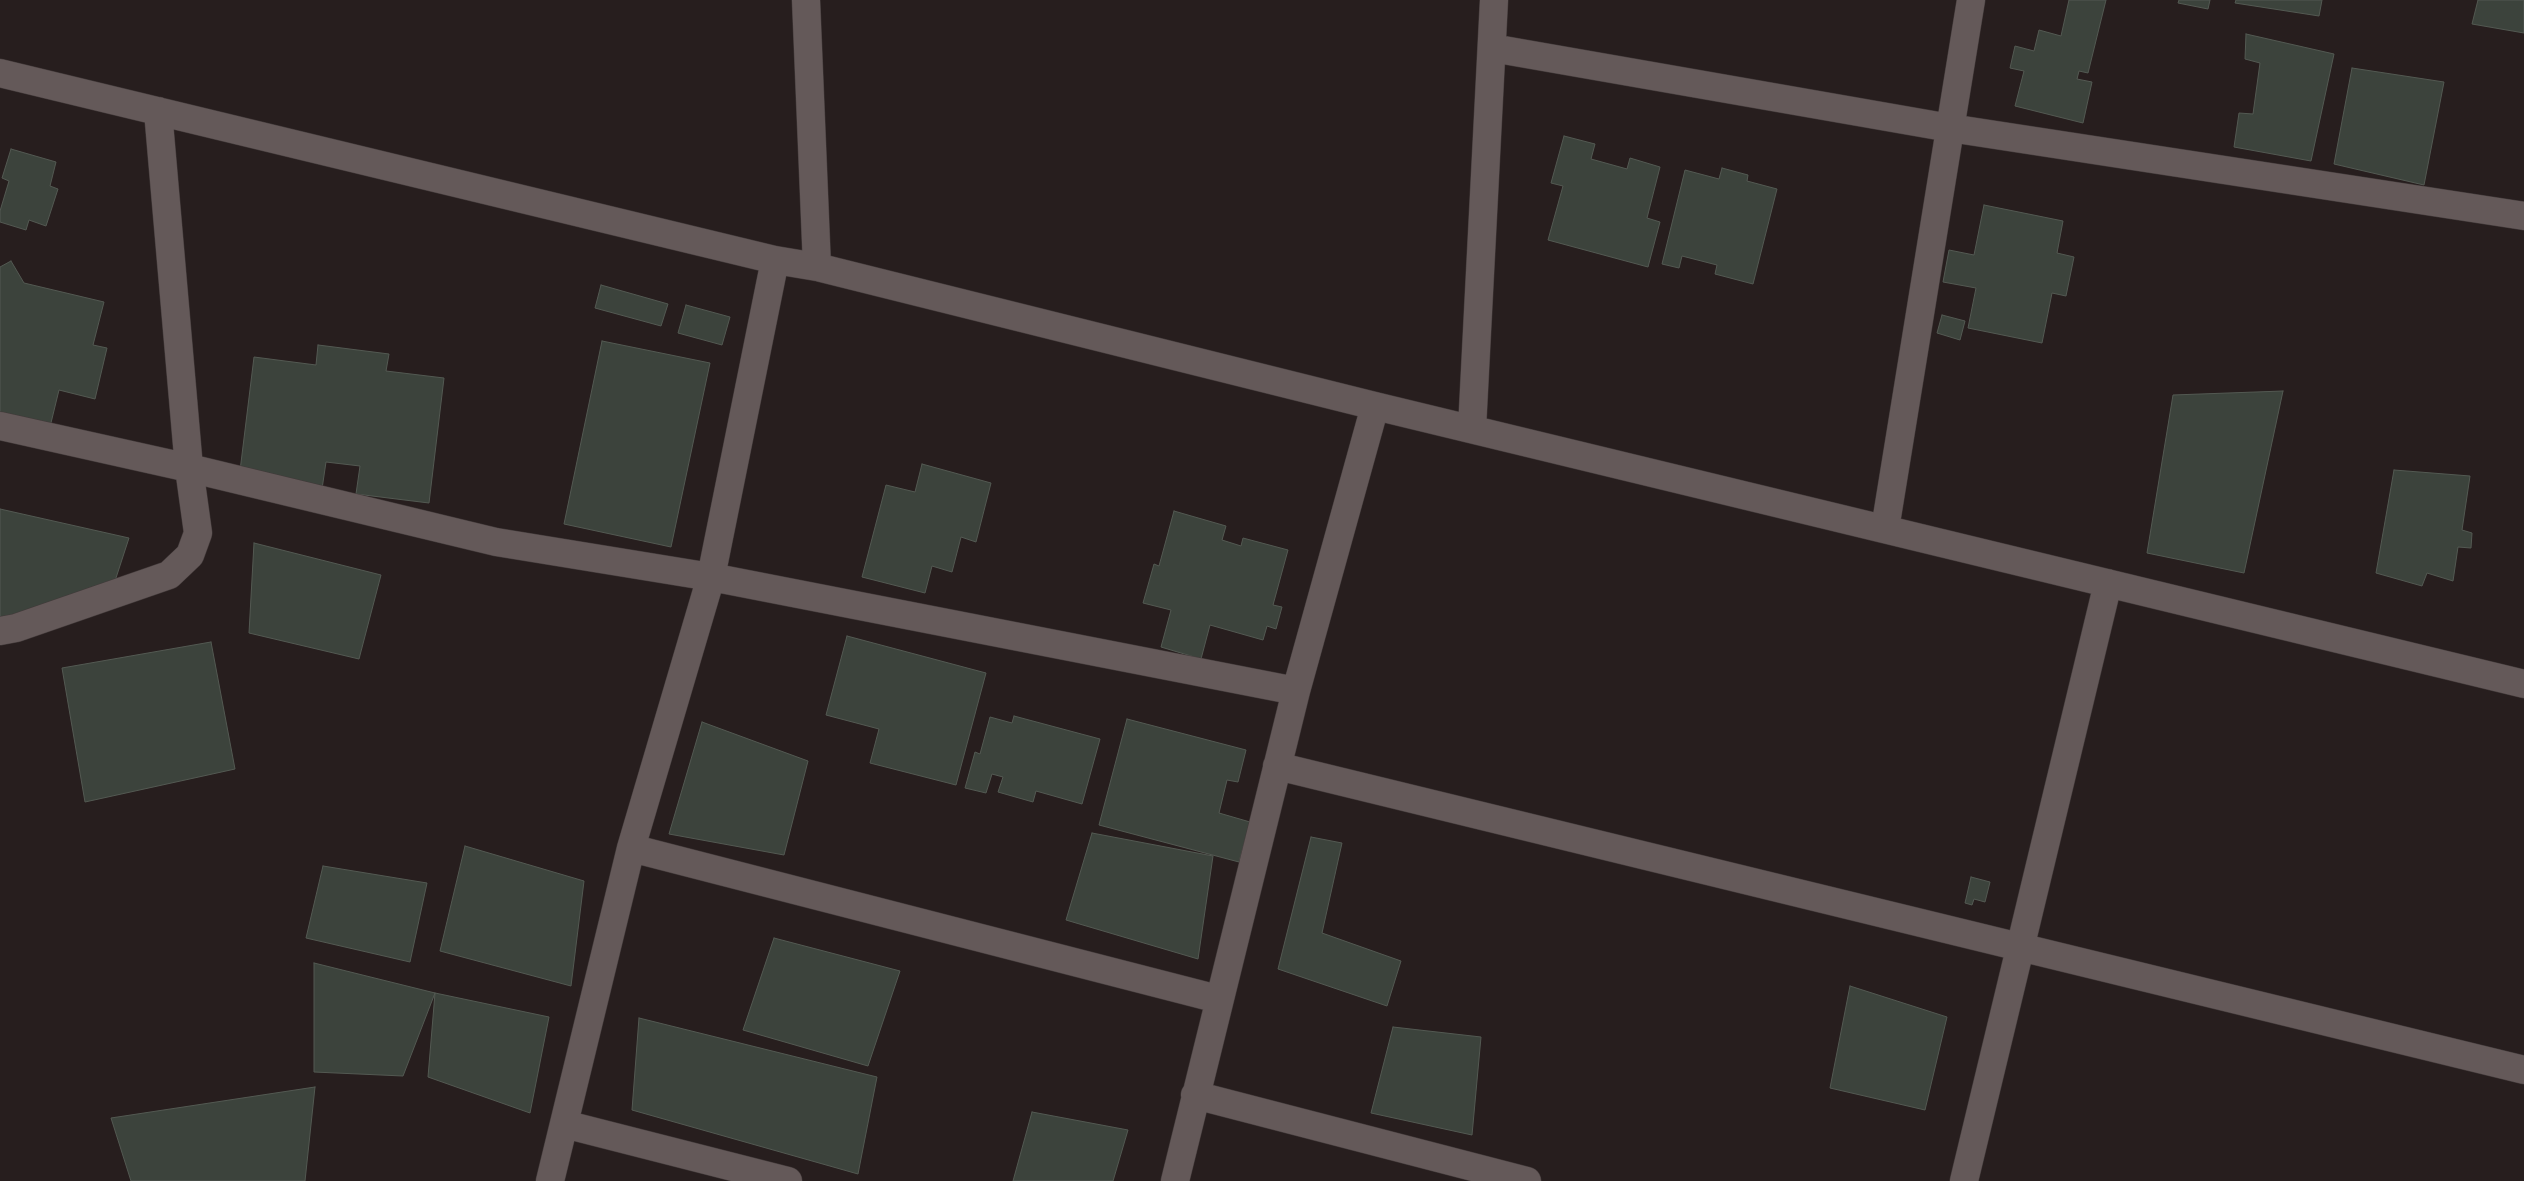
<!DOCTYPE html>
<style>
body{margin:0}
canvas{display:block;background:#271e1e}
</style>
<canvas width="2524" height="1181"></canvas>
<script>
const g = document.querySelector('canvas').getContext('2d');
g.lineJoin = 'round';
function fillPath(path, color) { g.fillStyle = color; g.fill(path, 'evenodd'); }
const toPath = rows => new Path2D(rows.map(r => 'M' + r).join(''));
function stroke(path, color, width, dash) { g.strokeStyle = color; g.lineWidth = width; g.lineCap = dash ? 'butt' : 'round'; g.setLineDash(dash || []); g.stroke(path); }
const building = toPath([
 [2069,0,2106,0,2088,73,2079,71,2077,79,2092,82,2083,123,2015,106,2024,71,2010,68,2015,46,2034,51,2039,30,2061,36,2069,0],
 [2179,0,2210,0,2208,9,2178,3,2179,0],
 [2236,0,2322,0,2319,16,2235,3,2236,0],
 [2478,0,2524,0,2524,33,2472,24,2478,0],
 [2246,34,2334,54,2311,161,2234,147,2239,113,2253,114,2260,63,2245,59,2246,34],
 [2352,68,2444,82,2424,185,2334,164,2352,68],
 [1564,136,1595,144,1591,159,1627,169,1630,158,1660,167,1647,218,1660,222,1648,267,1548,240,1563,186,1551,183,1564,136],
 [11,149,56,162,50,186,58,189,46,226,29,220,26,230,0,222,0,211,9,181,2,178,11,149],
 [1722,168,1748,175,1747,181,1777,189,1753,284,1715,274,1717,265,1682,256,1679,268,1662,264,1685,170,1719,179,1722,168],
 [1984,205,2063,221,2057,253,2074,257,2066,296,2052,293,2042,343,1968,328,1976,288,1943,282,1949,250,1974,255,1984,205],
 [11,261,24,283,104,302,93,345,107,348,95,399,59,390,49,431,0,419,0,267,11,261],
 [601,285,668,304,661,326,595,308,601,285],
 [686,305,730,317,722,345,678,333,686,305],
 [1942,315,1965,321,1960,340,1937,333,1942,315],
 [602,341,710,363,671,547,564,524,602,341],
 [318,345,389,354,386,371,444,378,429,503,356,494,360,466,326,462,322,489,239,479,254,357,316,365,318,345],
 [2283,391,2244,573,2147,553,2173,395,2283,391],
 [922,464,991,483,976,542,961,537,952,572,932,566,925,593,862,577,886,485,915,492,922,464],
 [2394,470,2470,476,2462,530,2472,533,2471,548,2458,547,2453,581,2427,573,2422,586,2376,573,2394,470],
 [0,509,129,538,114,584,0,621,0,509],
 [1174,511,1226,526,1222,540,1241,546,1243,538,1288,550,1273,605,1282,607,1276,629,1267,626,1263,640,1210,625,1201,659,1161,647,1171,610,1143,603,1154,564,1159,566,1174,511],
 [254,543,381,575,359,659,249,633,254,543],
 [847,636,986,673,956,785,870,763,879,729,826,715,847,636],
 [211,642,235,769,85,802,62,668,211,642],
 [1014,716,1100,739,1082,804,1036,791,1033,802,998,792,1003,777,992,774,986,793,965,788,975,752,980,754,990,717,1012,723,1014,716],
 [1127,719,1246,750,1238,782,1227,780,1219,813,1250,822,1239,862,1099,825,1127,719],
 [702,722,808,761,784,855,669,834,702,722],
 [1092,833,1213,856,1198,959,1066,920,1092,833],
 [1311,837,1342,843,1322,933,1401,961,1387,1006,1278,969,1311,837],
 [465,846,584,881,571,986,440,951,465,846],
 [323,866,427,883,410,962,306,938,323,866],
 [1971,877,1990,882,1985,902,1974,899,1972,905,1965,903,1971,877],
 [774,938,900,971,868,1066,743,1030,774,938],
 [314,963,435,993,403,1076,314,1072,314,963],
 [1850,986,1947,1017,1925,1110,1830,1088,1850,986],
 [435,993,549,1017,530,1113,428,1077,435,993],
 [639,1018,877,1077,858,1174,632,1110,639,1018],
 [1393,1027,1481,1037,1472,1135,1371,1113,1393,1027],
 [315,1087,305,1181,131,1181,111,1118,315,1087],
 [1032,1112,1128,1130,1113,1181,1013,1181,1032,1112]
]);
const minor = toPath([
 [806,0,817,267],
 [1492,48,1950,128,2524,216],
 [0,73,775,260,817,267,1375,406,2524,684],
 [0,426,189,468,496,542,711,577,1296,691],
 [1472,429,1494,0],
 [1885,529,1971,0],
 [0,631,16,628,169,575,190,555,198,533,189,468,158,111],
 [1277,766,2524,1070],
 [631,848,1218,999],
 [1195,1095,1527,1181],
 [564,1124,788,1181],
 [550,1181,631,848,711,577,775,260],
 [1175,1181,1296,691,1375,406],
 [1964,1181,2108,583]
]);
fillPath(building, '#3c433c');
stroke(building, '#535952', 1);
stroke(minor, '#423a3a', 29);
stroke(minor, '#645959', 28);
</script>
